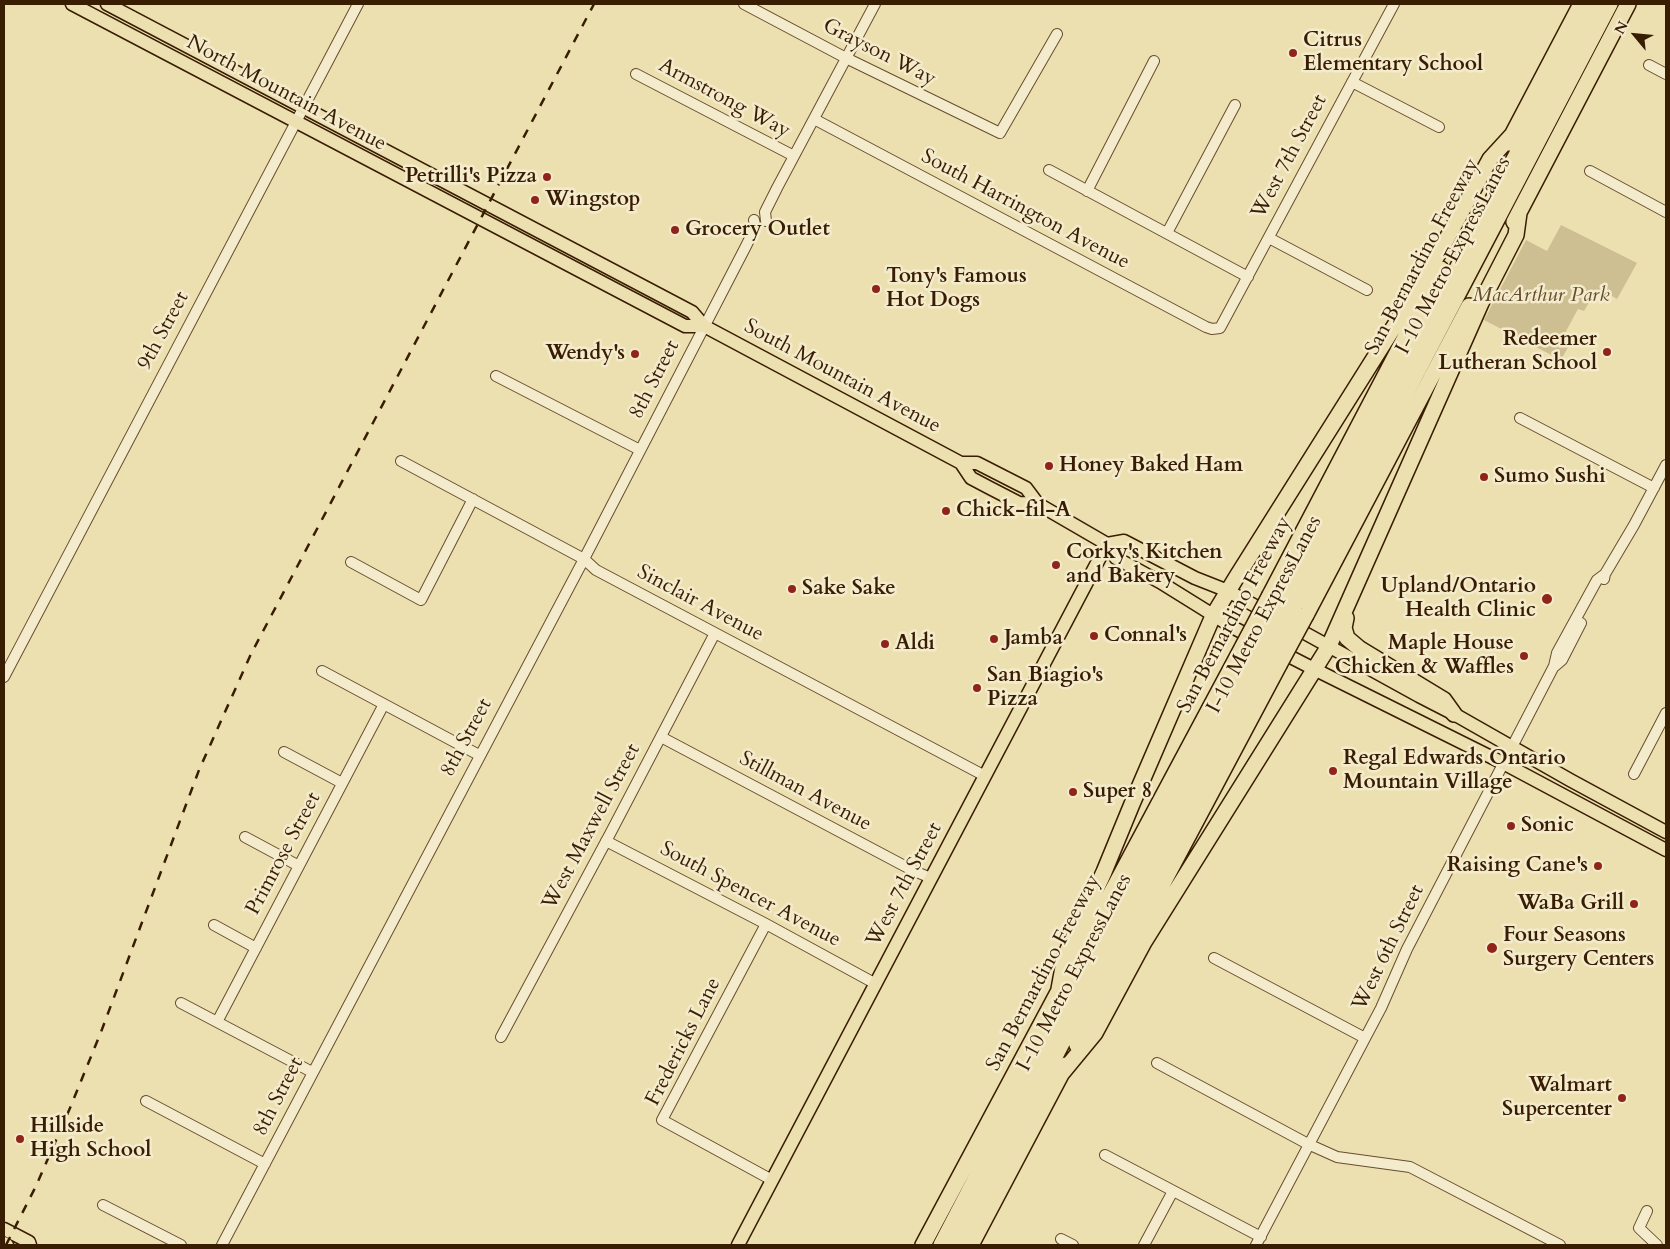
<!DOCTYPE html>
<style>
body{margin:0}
#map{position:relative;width:1670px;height:1249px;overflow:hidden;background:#ede0b0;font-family:Cardo,serif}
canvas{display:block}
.frame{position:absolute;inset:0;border:5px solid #391d02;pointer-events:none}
.north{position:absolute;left:1610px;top:10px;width:50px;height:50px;-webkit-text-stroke:4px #f3ebcc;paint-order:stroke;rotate:298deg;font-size:14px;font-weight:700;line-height:20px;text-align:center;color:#391d02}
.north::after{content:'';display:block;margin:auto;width:18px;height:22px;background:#391d02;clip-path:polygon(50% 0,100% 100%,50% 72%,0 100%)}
</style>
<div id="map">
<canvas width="1670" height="1249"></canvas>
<div class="frame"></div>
<div class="north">N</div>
</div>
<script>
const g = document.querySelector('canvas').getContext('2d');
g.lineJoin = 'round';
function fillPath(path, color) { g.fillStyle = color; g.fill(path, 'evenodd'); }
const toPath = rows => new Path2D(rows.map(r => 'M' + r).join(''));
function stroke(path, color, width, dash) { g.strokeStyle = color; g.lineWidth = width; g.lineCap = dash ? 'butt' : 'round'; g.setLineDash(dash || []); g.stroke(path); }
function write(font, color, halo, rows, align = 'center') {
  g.font = font + ' Cardo,serif'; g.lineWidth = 5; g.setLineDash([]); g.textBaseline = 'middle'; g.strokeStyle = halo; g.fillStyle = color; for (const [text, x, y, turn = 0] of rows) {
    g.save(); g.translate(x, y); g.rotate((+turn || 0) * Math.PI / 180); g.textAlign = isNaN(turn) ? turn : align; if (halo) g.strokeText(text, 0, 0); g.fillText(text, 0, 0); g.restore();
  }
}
const green = toPath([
 [1561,225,1637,263,1617,299,1607,293,1591,299,1584,311,1578,309,1564,335,1572,340,1561,360,1484,320,1526,240,1547,251]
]);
const minor = toPath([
 [744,4,846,58,1000,133,1057,34],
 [1649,65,1666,74],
 [636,74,794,156],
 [1352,82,1439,127],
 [814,119,1206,327,1212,329,1220,328,1394,4],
 [1049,170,1248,277],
 [1590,171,1666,212],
 [1087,191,1154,61],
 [766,221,765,212,777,188,875,4],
 [1167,233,1235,105],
 [1269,238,1367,290],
 [496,376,640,450],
 [1520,418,1654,488],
 [401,461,584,559,596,570,985,776],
 [351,562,421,600,473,499],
 [1604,579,1605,574,1634,525,1666,465],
 [1555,666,1562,660,1581,623],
 [322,671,479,755],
 [4,677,358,4],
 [661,737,914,871,931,878],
 [284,752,342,783],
 [1634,774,1666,713],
 [245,837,299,866],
 [606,841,766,924,876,984],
 [766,924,662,1120,772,1180],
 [214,925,256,948],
 [1214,958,1365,1038],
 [181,1003,312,1072],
 [217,1022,384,704],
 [501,1037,611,832,715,633],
 [1157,1063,1308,1144,1337,1157,1410,1167,1560,1245],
 [146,1101,265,1164],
 [1105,1155,1261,1237],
 [103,1205,181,1245],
 [1647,1211,1639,1228,1657,1245],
 [1061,1239,1073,1245],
 [222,1245,584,559,745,248,754,230,755,225,754,220],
 [1144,1245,1173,1191],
 [1256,1245,1381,1008,1407,949,1554,666,1557,653,1597,580,1605,574]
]);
const major = toPath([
 [72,4,685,326,704,326],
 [107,4,692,312,704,326,961,463,977,463,1026,488,1038,504,1107,544,1116,558,1160,582,1234,628,1257,640],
 [961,463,971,478,988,487,1019,503,1038,504],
 [1107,544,1124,541,1195,578,1228,591,1270,614],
 [1292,626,1419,696,1454,714,1570,780,1666,832],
 [1277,650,1316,670,1503,763,1666,850],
 [4,1229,29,1242,30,1245],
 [4,1243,7,1245],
 [738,1245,1107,544]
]);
const highway = toPath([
 [1508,143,1581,4],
 [1514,222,1628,4],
 [1270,595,1441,269],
 [1283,602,1595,4],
 [1295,605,1610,4],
 [1306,615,1469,306],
 [1346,618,1344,628,1347,638,1360,649,1444,700,1454,714],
 [1059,989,1065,956,1104,872,1132,804,1213,616,1236,578,1419,287,1445,242,1490,159,1512,135],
 [1077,1045,1279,665],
 [1062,1073,1095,1033,1144,942,1329,646,1481,303,1516,235,1519,213],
 [923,1245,1243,646],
 [941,1245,1110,920,1256,654],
 [957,1245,1086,997,1266,659],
 [971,1245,1066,1065]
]);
const rail = toPath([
 [6,1245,36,1186,70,1108,101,1032,199,770,251,654,594,4]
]);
const highwayBridge = toPath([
 [1243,646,1270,595],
 [1256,654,1283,602],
 [1266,659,1295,605],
 [1279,665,1306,615]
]);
const markers = [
 [1293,53,5,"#8f2418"],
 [547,177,5,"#8f2418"],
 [535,200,5,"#8f2418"],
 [675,230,5,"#8f2418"],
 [876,289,5,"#8f2418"],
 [1607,352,5,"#8f2418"],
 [635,354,5,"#8f2418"],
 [1049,466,5,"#8f2418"],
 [1484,477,5,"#8f2418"],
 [946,511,5,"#8f2418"],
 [1056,565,5,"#8f2418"],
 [792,589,5,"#8f2418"],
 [1547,599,6,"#8f2418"],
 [1094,636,5,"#8f2418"],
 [994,639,5,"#8f2418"],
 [885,644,5,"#8f2418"],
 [1524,656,5,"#8f2418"],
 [977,688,5,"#8f2418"],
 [1333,771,5,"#8f2418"],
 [1073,792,5,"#8f2418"],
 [1511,826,5,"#8f2418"],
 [1598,866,5,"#8f2418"],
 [1634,904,5,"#8f2418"],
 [1492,948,6,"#8f2418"],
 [1622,1098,5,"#8f2418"],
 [20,1139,5,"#8f2418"]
];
const poiNames = [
 ["Citrus",1303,41],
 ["Elementary School",1303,65],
 ["Petrilli's Pizza",537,177,"right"],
 ["Wingstop",545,200],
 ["Grocery Outlet",685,230],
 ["Tony's Famous",886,277],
 ["Hot Dogs",886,301],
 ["Redeemer",1597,340,"right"],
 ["Lutheran School",1597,364,"right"],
 ["Wendy's",625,354,"right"],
 ["Honey Baked Ham",1059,466],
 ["Sumo Sushi",1494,477],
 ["Chick-fil-A",956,511],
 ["Corky's Kitchen",1066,553],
 ["and Bakery",1066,577],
 ["Upland/Ontario",1536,587,"right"],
 ["Health Clinic",1536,611,"right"],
 ["Sake Sake",802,589],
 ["Connal's",1104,636],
 ["Jamba",1004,639],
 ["Aldi",895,644],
 ["Maple House",1514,644,"right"],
 ["Chicken & Waffles",1514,668,"right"],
 ["San Biagio's",987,676],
 ["Pizza",987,700],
 ["Regal Edwards Ontario",1343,759],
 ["Mountain Village",1343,783],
 ["Super 8",1083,792],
 ["Sonic",1521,826],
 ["Raising Cane's",1588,866,"right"],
 ["WaBa Grill",1624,904,"right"],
 ["Four Seasons",1503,936],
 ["Surgery Centers",1503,960],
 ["Walmart",1612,1086,"right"],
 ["Supercenter",1612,1110,"right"],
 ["Hillside",30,1127],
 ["High School",30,1151]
];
const streetNames = [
 ["Grayson Way",879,53,27],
 ["North Mountain Avenue",286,94,28],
 ["Armstrong Way",724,99,28],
 ["West 7th Street",1290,157,-62],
 ["South Harrington Avenue",1025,210,28],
 ["I-10 Metro ExpressLanes",1454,256,-62],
 ["San Bernardino Freeway",1423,257,-62],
 ["9th Street",164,331,-62],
 ["South Mountain Avenue",842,377,28],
 ["8th Street",655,380,-63],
 ["Sinclair Avenue",700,604,28],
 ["San Bernardino Freeway",1235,615,-62],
 ["I-10 Metro ExpressLanes",1265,615,-62],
 ["8th Street",467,738,-62],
 ["Stillman Avenue",805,792,28],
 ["West Maxwell Street",592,827,-62],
 ["Primrose Street",284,854,-62],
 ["West 7th Street",905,885,-62],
 ["South Spencer Avenue",750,895,28],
 ["West 6th Street",1389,948,-64],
 ["San Bernardino Freeway",1044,973,-62],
 ["I-10 Metro ExpressLanes",1075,973,-62],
 ["Fredericks Lane",684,1042,-63],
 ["8th Street",279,1097,-63]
];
const parkNames = [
 ["MacArthur Park",1541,296]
];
fillPath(green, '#cebf92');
stroke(minor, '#664e2e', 12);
stroke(major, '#391d02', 15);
stroke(highway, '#391d02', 18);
stroke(minor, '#f3ebcc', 10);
stroke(major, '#ede0b0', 12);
stroke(highway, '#ede0b0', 15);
stroke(rail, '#391d02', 2.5, [9, 9]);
stroke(highwayBridge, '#391d02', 18, []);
stroke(highwayBridge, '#ede0b0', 15);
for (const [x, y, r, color] of markers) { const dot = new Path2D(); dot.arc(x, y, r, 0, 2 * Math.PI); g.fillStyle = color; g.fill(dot); stroke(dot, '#f3ebcc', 2); }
write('bold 21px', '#391d02', '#f3ebcc', poiNames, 'left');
write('21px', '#391d02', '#f3ebcc', streetNames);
write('italic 21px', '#664e2d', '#f3ebcc', parkNames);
</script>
